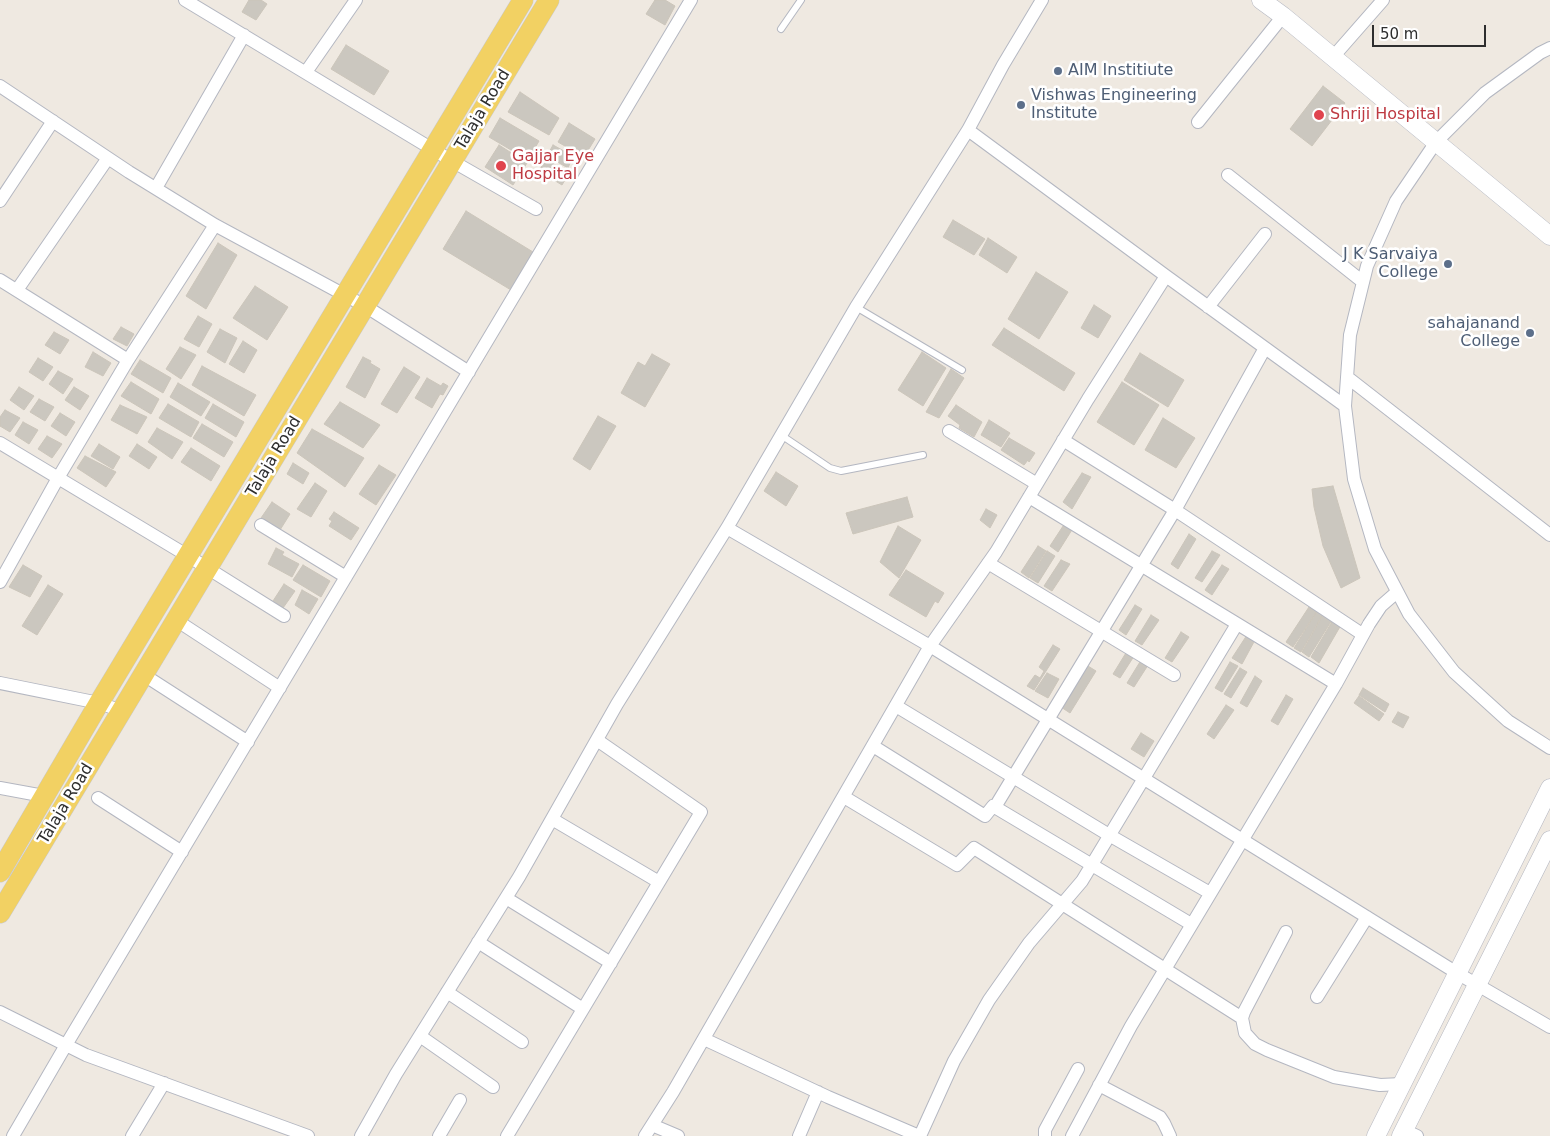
<!DOCTYPE html>
<style>
body{margin:0}
#map{position:relative;width:1550px;height:1136px;overflow:hidden;background:#efe9e1;font-family:"DejaVu Sans",sans-serif}
canvas{display:block}
.scale{position:absolute;left:1372px;top:25px;width:114px;height:22px;box-sizing:border-box;border:2px solid #2e2e2e;border-top:0;padding-left:6px;font-size:15px;line-height:18px;white-space:nowrap;color:#2e2e2e;-webkit-text-stroke:4px #fff;paint-order:stroke}
</style>
<div id="map">
<canvas width="1550" height="1136"></canvas>
<div class="scale">50 m</div>
</div>
<script>
const g = document.querySelector('canvas').getContext('2d');
g.lineJoin = 'round';
function fillPath(path, color) { g.fillStyle = color; g.fill(path, 'evenodd'); }
const toPath = rows => new Path2D(rows.map(r => 'M' + r).join(''));
function stroke(path, color, width, dash) { g.strokeStyle = color; g.lineWidth = width; g.lineCap = dash ? 'butt' : 'round'; g.setLineDash(dash || []); g.stroke(path); }
function write(font, color, halo, rows, align = 'center') {
  g.font = font + ' "DejaVu Sans",sans-serif'; g.lineWidth = 5; g.setLineDash([]); g.textBaseline = 'middle'; g.strokeStyle = halo; g.fillStyle = color; for (const [text, x, y, turn = 0] of rows) {
    g.save(); g.translate(x, y); g.rotate((+turn || 0) * Math.PI / 180); g.textAlign = isNaN(turn) ? turn : align; if (halo) g.strokeText(text, 0, 0); g.fillText(text, 0, 0); g.restore();
  }
}
const building = toPath([
 [249,0,261,0,267,4,256,20,242,12,249,0],
 [655,0,665,0,675,6,665,25,646,14,655,0],
 [346,45,389,71,374,95,331,69,346,45],
 [1323,86,1345,103,1312,146,1290,129,1323,86],
 [520,92,559,118,549,135,508,112,520,92],
 [500,118,539,141,528,160,489,137,500,118],
 [569,123,595,139,584,157,558,142,569,123],
 [499,145,527,163,513,185,485,167,499,145],
 [553,145,573,156,568,168,547,156,553,145],
 [546,159,569,173,562,185,539,171,546,159],
 [466,211,533,252,511,290,443,249,466,211],
 [953,220,985,239,974,255,943,237,953,220],
 [988,238,1017,257,1007,273,979,255,988,238],
 [218,243,237,255,206,309,186,296,218,243],
 [1036,272,1068,292,1039,339,1008,319,1036,272],
 [255,286,288,307,267,340,233,318,255,286],
 [1094,305,1111,316,1098,338,1081,328,1094,305],
 [198,316,212,324,199,347,184,339,198,316],
 [121,327,134,334,127,346,113,339,121,327],
 [1004,328,1075,373,1064,391,992,345,1004,328],
 [220,329,237,338,225,363,207,352,220,329],
 [54,332,69,340,60,354,45,345,54,332],
 [243,341,257,350,244,373,229,364,243,341],
 [180,347,196,355,181,379,166,369,180,347],
 [93,352,111,363,103,376,85,367,93,352],
 [922,352,946,368,923,406,898,390,922,352],
 [1140,353,1184,380,1168,407,1124,380,1140,353],
 [652,354,670,364,645,407,621,393,638,362,645,366,652,354],
 [363,357,371,361,370,363,380,369,365,398,346,387,363,357],
 [38,358,53,367,43,381,29,372,38,358],
 [140,360,171,378,163,393,131,374,140,360],
 [202,366,256,395,244,416,192,385,202,366],
 [404,367,420,377,397,413,381,404,404,367],
 [951,369,964,378,939,418,926,412,951,369],
 [58,371,73,379,63,394,49,384,58,371],
 [427,378,441,386,443,383,448,386,443,395,440,394,432,408,415,398,427,378],
 [131,382,159,399,151,414,121,396,131,382],
 [1122,382,1159,405,1134,445,1097,422,1122,382],
 [178,383,210,402,201,416,170,397,178,383],
 [19,387,34,396,24,410,10,400,19,387],
 [74,387,89,396,80,410,65,400,74,387],
 [39,399,54,407,45,421,30,412,39,399],
 [340,402,380,425,363,448,324,424,340,402],
 [168,404,199,422,191,437,159,418,168,404],
 [213,404,244,422,236,437,205,418,213,404],
 [120,405,147,417,137,434,111,420,120,405],
 [956,405,982,422,974,437,959,428,960,425,948,416,956,405],
 [5,410,20,418,10,432,0,426,0,417,5,410],
 [60,413,75,422,66,436,51,426,60,413],
 [598,416,616,426,590,470,573,459,598,416],
 [1163,418,1195,438,1176,468,1145,450,1163,418],
 [989,420,1010,433,1001,447,981,435,989,420],
 [23,422,38,430,29,444,15,435,23,422],
 [202,424,233,442,224,457,193,438,202,424],
 [157,428,183,442,172,459,148,442,157,428],
 [312,429,364,458,345,487,297,453,312,429],
 [47,436,62,444,52,458,38,449,47,436],
 [1009,438,1035,453,1029,462,1028,460,1024,465,1001,450,1009,438],
 [99,444,120,457,113,469,91,456,99,444],
 [137,444,157,457,149,469,129,456,137,444],
 [191,448,220,466,211,481,181,462,191,448],
 [85,456,116,472,106,487,77,468,85,456],
 [293,463,309,473,303,484,287,474,293,463],
 [379,465,396,475,376,505,359,494,379,465],
 [776,472,798,486,786,506,764,491,776,472],
 [1082,473,1091,477,1072,509,1063,502,1082,473],
 [315,483,327,491,311,517,297,509,315,483],
 [1333,486,1360,578,1341,588,1323,546,1314,507,1312,489,1333,486],
 [907,497,913,517,853,534,846,513,907,497],
 [272,502,290,514,280,530,261,518,272,502],
 [986,509,997,515,990,528,980,520,986,509],
 [334,512,359,528,351,540,329,526,332,521,329,519,334,512],
 [1067,520,1075,525,1058,552,1050,546,1067,520],
 [898,526,921,540,899,578,880,562,898,526],
 [1189,534,1196,539,1178,569,1171,564,1189,534],
 [1038,546,1046,551,1029,578,1021,572,1038,546],
 [276,548,284,552,282,555,299,564,292,577,268,564,276,548],
 [1047,551,1055,556,1038,583,1030,578,1047,551],
 [1212,551,1220,555,1202,582,1195,578,1212,551],
 [1061,560,1070,564,1052,591,1044,586,1061,560],
 [23,565,42,576,30,597,9,587,23,565],
 [303,565,330,581,321,597,293,580,303,565],
 [1222,565,1229,569,1212,595,1205,590,1222,565],
 [906,570,944,593,938,603,935,601,926,617,889,595,906,570],
 [284,584,295,591,283,608,273,601,284,584],
 [48,585,63,594,37,635,22,626,48,585],
 [302,590,318,599,309,614,295,605,302,590],
 [1135,605,1142,609,1126,635,1119,630,1135,605],
 [1309,607,1317,611,1293,647,1286,642,1309,607],
 [1317,611,1323,614,1301,652,1294,648,1317,611],
 [1151,615,1159,620,1142,645,1135,641,1151,615],
 [1323,615,1332,620,1309,657,1302,652,1323,615],
 [1333,620,1341,625,1319,663,1311,657,1333,620],
 [1181,632,1189,637,1172,662,1165,658,1181,632],
 [1247,635,1255,640,1242,664,1232,658,1247,635],
 [1053,645,1060,649,1034,690,1027,686,1035,675,1040,678,1044,671,1039,667,1053,645],
 [1129,648,1136,653,1120,678,1113,674,1129,648],
 [1143,657,1150,662,1134,687,1127,683,1143,657],
 [1230,662,1238,666,1222,692,1215,688,1230,662],
 [1083,663,1096,671,1070,713,1058,705,1083,663],
 [1240,668,1247,672,1231,698,1224,694,1240,668],
 [1047,673,1059,679,1048,698,1035,691,1047,673],
 [1255,676,1262,681,1247,707,1240,703,1255,676],
 [1363,688,1389,704,1385,712,1359,695,1363,688],
 [1286,695,1293,699,1278,725,1271,721,1286,695],
 [1359,696,1384,714,1379,721,1354,703,1359,696],
 [1226,705,1234,710,1214,739,1207,734,1226,705],
 [1398,712,1409,717,1403,728,1392,722,1398,712],
 [1141,733,1154,741,1144,757,1131,749,1141,733]
]);
const lane = toPath([
 [781,29,801,0],
 [856,307,962,370],
 [781,435,830,468,841,471,923,455]
]);
const street = toPath([
 [185,0,452,161,536,209],
 [1550,48,1540,53,1485,93,1436,142,1396,201,1367,266,1350,335,1345,406,1354,479,1375,549,1409,614,1454,672,1508,721,1550,748],
 [1333,57,1383,0],
 [306,72,356,0],
 [0,86,129,172,215,225,365,306,469,372],
 [1198,122,1283,16],
 [968,130,1166,276,1345,406],
 [1228,175,1363,282],
 [156,188,244,35],
 [0,201,53,121],
 [0,280,128,360,58,478,0,582],
 [17,290,108,158],
 [1208,307,1265,234],
 [128,360,215,225],
 [1347,377,1550,535],
 [949,431,1037,484],
 [1063,440,1175,510,1362,634],
 [0,443,188,556,284,616],
 [1029,497,1336,684],
 [261,525,346,577],
 [727,528,930,646,1457,973,1550,1027],
 [988,563,1174,675],
 [176,620,280,688],
 [144,675,248,742],
 [0,683,99,703,122,711],
 [896,706,1109,835,1210,893],
 [873,746,985,816,993,806,1191,924],
 [0,788,44,796],
 [844,797,957,865,974,848,1242,1018],
 [98,798,182,852],
 [995,807,1175,510,1265,348],
 [552,819,659,882],
 [506,898,611,963],
 [1286,932,1244,1012,1242,1018,1245,1033,1255,1044,1267,1050,1334,1077,1380,1085,1402,1084],
 [478,942,583,1009],
 [447,992,522,1042],
 [1317,997,1367,917],
 [0,1012,86,1055,308,1136],
 [420,1036,493,1087],
 [704,1039,828,1097,919,1136],
 [1099,1085,1160,1117,1164,1123,1170,1136],
 [652,1125,678,1136],
 [1404,1130,1417,1136],
 [13,1136,66,1045,691,0],
 [132,1136,164,1083],
 [361,1136,396,1074,519,877,617,704,727,528,856,307,968,130,1003,65,1042,0],
 [439,1136,460,1100],
 [507,1136,701,812,597,740],
 [645,1136,673,1092,930,646,996,552,1088,399,1166,276],
 [799,1136,818,1092],
 [920,1136,954,1061,989,1000,1029,943,1082,881,1237,624],
 [1045,1136,1045,1130,1078,1069],
 [1072,1136,1131,1026,1336,684,1369,624,1381,606,1397,592]
]);
const secondary = toPath([
 [1261,0,1283,16,1550,236],
 [1376,1136,1550,788],
 [1401,1136,1550,840]
]);
const primary = toPath([
 [0,872,99,703,523,0],
 [0,913,549,0]
]);
const markers = [
 [1058,71,5,"#5c6f8a"],
 [1021,105,5,"#5c6f8a"],
 [1319,115,6,"#e0444e"],
 [501,166,6,"#e0444e"],
 [1448,264,5,"#5c6f8a"],
 [1530,333,5,"#5c6f8a"]
];
const serviceNames = [
 ["AIM Institiute",1068,71],
 ["Vishwas Engineering",1031,96],
 ["Institute",1031,114],
 ["J K Sarvaiya",1438,255,"right"],
 ["College",1438,273,"right"],
 ["sahajanand",1520,324,"right"],
 ["College",1520,342,"right"]
];
const streetNames = [
 ["Talaja Road",483,110,-59],
 ["Talaja Road",274,457,-59],
 ["Talaja Road",66,804,-59]
];
const healthNames = [
 ["Shriji Hospital",1330,115],
 ["Gajjar Eye",512,157],
 ["Hospital",512,175]
];
fillPath(building, '#cbc7bf');
stroke(building, '#cbc5ba', 1);
stroke(lane, '#b4b7c1', 8);
stroke(street, '#b4b7c1', 14);
stroke(secondary, '#b4b7c1', 19);
stroke(primary, '#c9c9c9', 21);
stroke(lane, '#fff', 6);
stroke(street, '#fff', 12);
stroke(secondary, '#fff', 18);
stroke(primary, '#f2d163', 20);
for (const [x, y, r, color] of markers) { const dot = new Path2D(); dot.arc(x, y, r, 0, 2 * Math.PI); g.fillStyle = color; g.fill(dot); stroke(dot, '#fff', 2); }
write('16px', '#4e5e75', '#fff', serviceNames, 'left');
write('16px', '#2e2e2e', '#fff', streetNames);
write('16px', '#be3a42', '#fff', healthNames, 'left');
</script>
